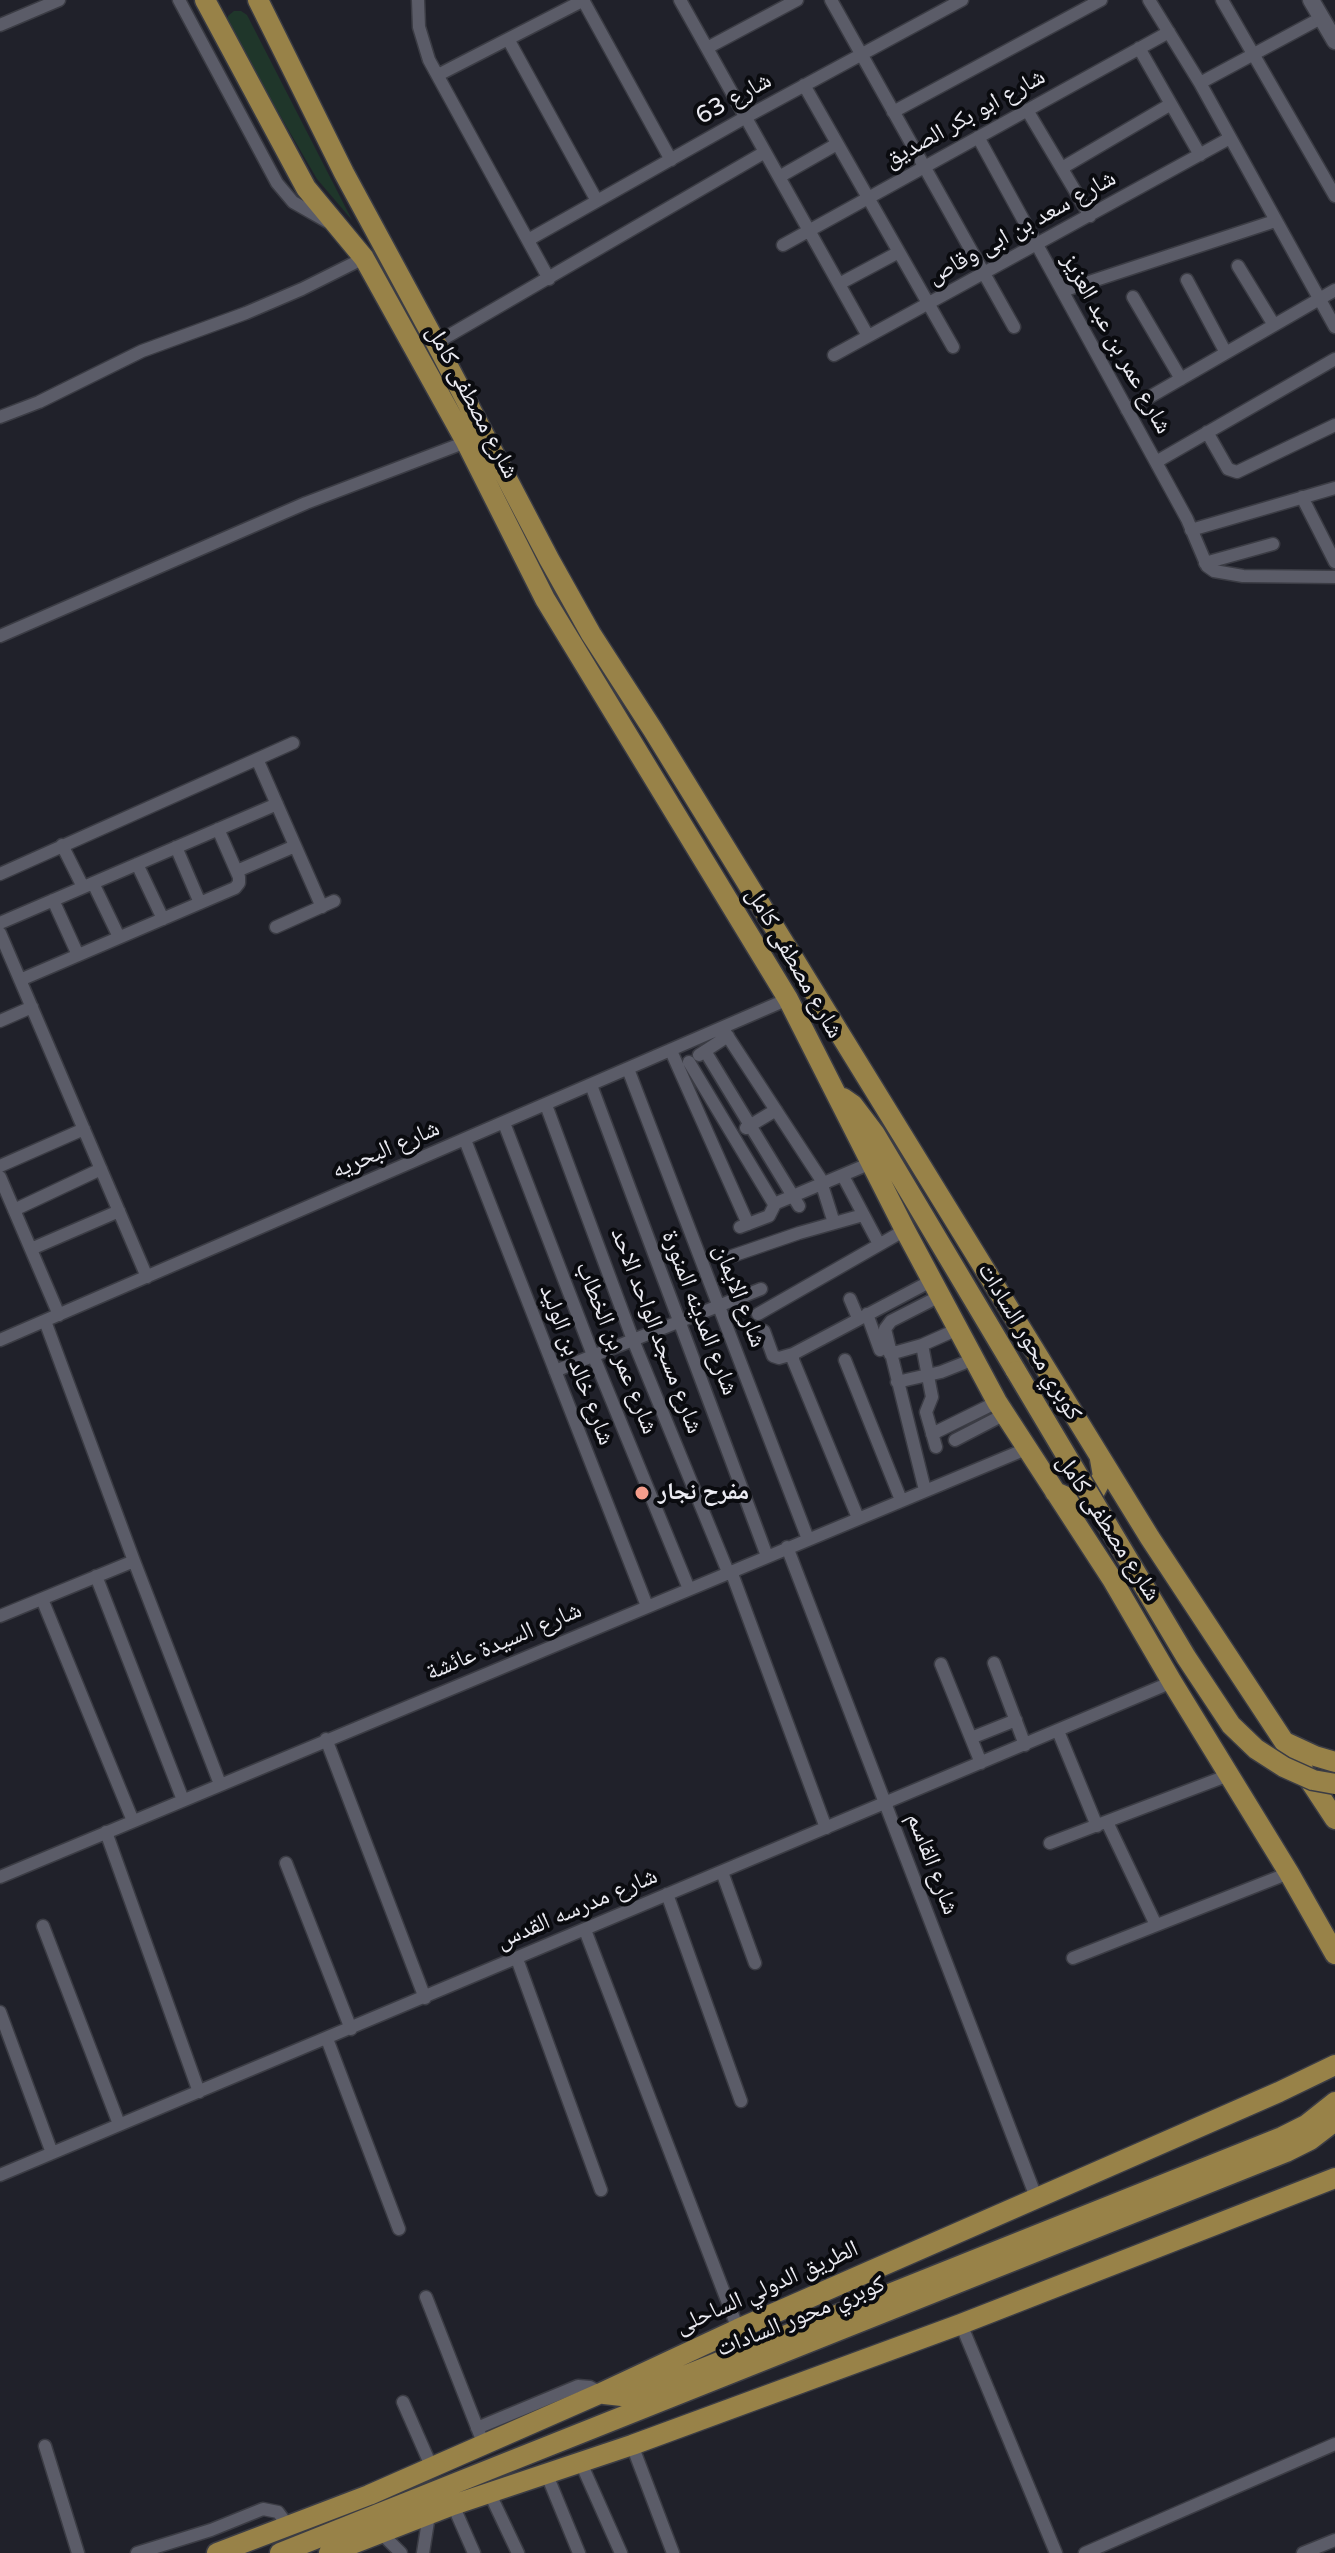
<!DOCTYPE html>
<meta charset="utf-8">
<style>
body{margin:0}
canvas{display:block;background:#20212a}
</style>
<canvas width="1335" height="2553"></canvas>
<script>
const g = document.querySelector('canvas').getContext('2d');
g.lineJoin = 'round';
function fillPath(path, color) { g.fillStyle = color; g.fill(path, 'evenodd'); }
const toPath = rows => new Path2D(rows.map(r => 'M' + r).join(''));
function stroke(path, color, width, dash) { g.strokeStyle = color; g.lineWidth = width; g.lineCap = dash ? 'butt' : 'round'; g.setLineDash(dash || []); g.stroke(path); }
function write(font, color, halo, rows, align = 'center') {
  g.font = font + ' "Varela Round","Noto Naskh Arabic",sans-serif'; g.lineWidth = 8; g.setLineDash([]); g.textBaseline = 'middle'; g.strokeStyle = halo; g.fillStyle = color; for (const [text, x, y, turn = 0] of rows) {
    g.save(); g.translate(x, y); g.rotate((+turn || 0) * Math.PI / 180); g.textAlign = isNaN(turn) ? turn : align; if (halo) g.strokeText(text, 0, 0); g.fillText(text, 0, 0); g.restore();
  }
}
const green = toPath([
 [234,11,241,11,247,15,352,220,317,179,227,24,228,16]
]);
const minor = toPath([
 [179,0,277,183,293,202,328,222],
 [418,0,419,27,429,60,549,279],
 [583,0,671,160],
 [680,0,868,336],
 [831,0,1014,327],
 [1149,0,1200,83,1335,327],
 [1222,0,1335,196],
 [0,25,59,0],
 [508,39,597,201],
 [707,48,797,0],
 [1139,48,1200,155],
 [438,75,584,0],
 [1200,83,1321,18],
 [804,85,953,347],
 [1027,110,1090,216],
 [893,112,1101,0],
 [978,137,1187,519,1207,566,1214,571,1243,576,1335,577],
 [1062,168,1171,104],
 [779,177,837,144],
 [528,240,746,117,962,0],
 [783,245,1169,32],
 [1238,266,1274,325],
 [1187,280,1226,353],
 [839,284,899,252],
 [1062,291,1275,221],
 [1133,297,1181,379],
 [436,343,765,152],
 [834,355,1230,138],
 [1127,410,1335,290],
 [0,417,39,402,142,351,246,313,302,289,364,258],
 [1207,432,1228,469,1237,472,1335,425],
 [1156,462,1335,359],
 [1302,497,1335,562],
 [1191,530,1335,488],
 [1205,563,1273,544],
 [0,636,306,503,466,442],
 [257,759,322,907],
 [62,845,83,887],
 [176,847,200,903],
 [137,864,163,919],
 [237,871,295,846],
 [0,874,293,743],
 [93,883,119,937],
 [53,900,78,955],
 [0,923,277,804],
 [276,927,334,901],
 [0,933,147,1277],
 [20,980,235,888,239,883,239,877,218,829],
 [0,1021,32,1007],
 [723,1029,824,1184],
 [671,1051,748,1224],
 [705,1051,799,1206],
 [699,1055,728,1036],
 [689,1062,774,1204,871,1163],
 [628,1069,808,1539],
 [591,1085,767,1556],
 [546,1105,633,1340,728,1572],
 [504,1123,593,1355,689,1589],
 [746,1128,776,1110],
 [465,1140,647,1606],
 [0,1166,84,1129],
 [843,1176,879,1244],
 [0,1177,59,1315],
 [822,1185,834,1223],
 [14,1210,101,1169],
 [740,1227,769,1216,775,1204],
 [31,1249,119,1211],
 [732,1256,799,1233,863,1215],
 [850,1299,858,1318],
 [758,1314,905,1230],
 [867,1314,880,1350],
 [45,1321,134,1561,220,1784],
 [764,1331,773,1356,779,1358,793,1354],
 [0,1340,788,999],
 [922,1345,932,1397,926,1412,936,1447],
 [890,1354,922,1345,958,1329],
 [845,1360,901,1500],
 [555,1371,761,1289],
 [897,1382,941,1372,974,1359],
 [932,1434,997,1402],
 [955,1440,1005,1414],
 [925,1490,885,1329,891,1321,940,1296],
 [858,1518,793,1360,793,1354,931,1281],
 [787,1547,1036,2197],
 [731,1571,826,1828],
 [96,1576,183,1800],
 [42,1599,133,1821],
 [0,1616,134,1561],
 [994,1663,1025,1745],
 [941,1664,981,1763],
 [1058,1731,1097,1826],
 [971,1738,1016,1720],
 [326,1739,425,1998],
 [1107,1822,1156,1925],
 [106,1832,199,2092],
 [1050,1843,1229,1775],
 [286,1863,351,2029],
 [722,1872,755,1963],
 [0,1877,1026,1449],
 [667,1894,741,2101],
 [43,1926,119,2124],
 [585,1930,738,2329],
 [1073,1958,1289,1873],
 [517,1959,601,2190],
 [0,2012,52,2153],
 [327,2039,399,2229],
 [0,2175,1172,1682],
 [426,2297,484,2445],
 [961,2324,1056,2553],
 [403,2402,432,2468],
 [477,2428,578,2386,590,2387,601,2393],
 [632,2445,673,2553],
 [45,2446,78,2553],
 [581,2463,621,2553],
 [547,2475,579,2553],
 [490,2494,518,2553],
 [453,2505,474,2553],
 [382,2534,401,2553],
 [137,2553,211,2530,263,2509,278,2512,289,2527],
 [423,2553,429,2515],
 [1085,2553,1335,2444],
 [1303,2553,1335,2540]
]);
const tertiary = toPath([
 [1311,0,1335,41]
]);
const primary = toPath([
 [205,0,306,188,364,258,466,442,545,599,788,999,905,1230,997,1402,1112,1579,1172,1682,1289,1873,1335,1954],
 [258,0,344,173,436,343,549,559,591,634,653,730,1150,1538,1335,1819],
 [843,1098,853,1105,875,1134,1016,1371],
 [1055,1492,1071,1499,1079,1499,1095,1491,1103,1476,1100,1459],
 [1287,1743,1315,1756,1335,1762],
 [604,2394,622,2396,644,2392,1282,2137,1306,2125,1335,2102],
 [217,2553,369,2495,601,2393,738,2329,1279,2092,1335,2065],
 [280,2553,1286,2152,1310,2140,1335,2121],
 [329,2553,453,2505,632,2445,961,2324,1335,2178]
]);
const primaryBridge = toPath([
 [1016,1371,1186,1657,1231,1725,1256,1749,1284,1767,1313,1780,1335,1784]
]);
const markers = [
 [642,1493,8,"#f49d8c"]
];
const streetNames = [
 ["شارع 63",734,99,-29],
 ["شارع ابو بكر الصديق",965,119,-29],
 ["شارع سعد بن ابى وقاص",1022,228,-29],
 ["شارع عمر بن عبد العزيز",1116,344,61],
 ["شارع مصطفى كامل",472,402,62],
 ["شارع مصطفى كامل",794,963,60],
 ["شارع البحريه",386,1150,-23],
 ["شارع الايمان",739,1296,69],
 ["شارع المدينه المنورة",699,1313,69],
 ["شارع مسجد الواحد الاحد",656,1331,69],
 ["كوبري محور السادات",1029,1342,59],
 ["شارع عمر بن الخطاب",616,1348,68],
 ["شارع خالد بن الوليد",576,1365,69],
 ["شارع مصطفى كامل",1108,1528,57],
 ["شارع السيدة عائشة",504,1642,-23],
 ["شارع القاسم",932,1864,69],
 ["شارع مدرسه القدس",577,1909,-23],
 ["الطريق الدولي الساحلى",767,2288,-24],
 ["كوبري محور السادات",801,2317,-22]
];
const poiNames = [
 ["مفرح نجار",658,1493]
];
fillPath(green, '#1f362a');
stroke(minor, '#3b3c44', 15);
stroke(tertiary, '#3b3c44', 19);
stroke(primary, '#3b3c44', 23);
stroke(minor, '#5b5c68', 12);
stroke(tertiary, '#5b5c68', 16);
stroke(primary, '#988248', 20);
stroke(primaryBridge, '#3b3c44', 23, []);
stroke(primaryBridge, '#988248', 20);
for (const [x, y, r, color] of markers) { const dot = new Path2D(); dot.arc(x, y, r, 0, 2 * Math.PI); g.fillStyle = color; g.fill(dot); stroke(dot, '#0a0b0f', 3); }
write('24px', '#ebebf2', '#0a0b0f', streetNames);
write('bold 24px', '#ebebf2', '#0a0b0f', poiNames, 'left');
</script>
